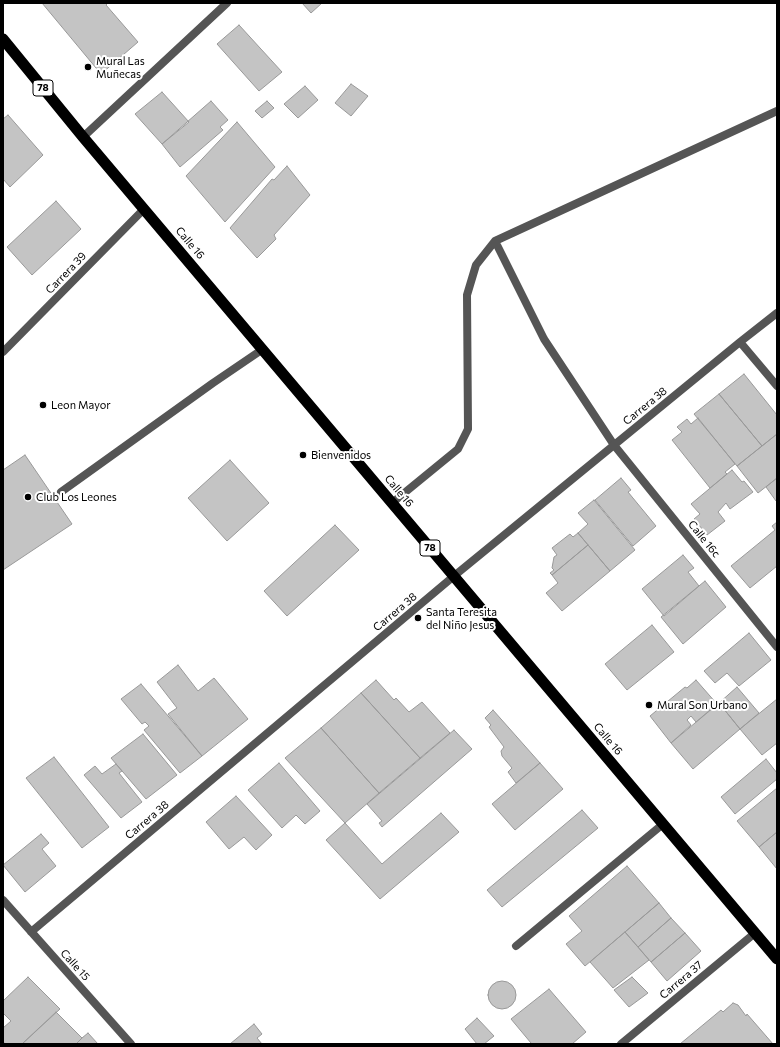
<!DOCTYPE html>
<meta charset="utf-8">
<style>
body{margin:0}
#map{position:relative;width:780px;height:1047px;overflow:hidden;background:#fff;font-family:Commissioner,sans-serif}
canvas{display:block}
.frame{position:absolute;inset:0;border:4px solid #000;pointer-events:none}
</style>
<div id="map">
<canvas width="780" height="1047"></canvas>
<div class="frame"></div>
</div>
<script>
const g = document.querySelector('canvas').getContext('2d');
g.lineJoin = 'round';
function fillPath(path, color) { g.fillStyle = color; g.fill(path, 'evenodd'); }
const toPath = rows => new Path2D(rows.map(r => 'M' + r).join(''));
function stroke(path, color, width, dash) { g.strokeStyle = color; g.lineWidth = width; g.lineCap = dash ? 'butt' : 'round'; g.setLineDash(dash || []); g.stroke(path); }
function write(font, color, halo, rows, align = 'center') {
  g.font = font + ' Commissioner,sans-serif'; g.lineWidth = 4; g.setLineDash([]); g.textBaseline = 'middle'; g.strokeStyle = halo; g.fillStyle = color; for (const [text, x, y, turn = 0] of rows) {
    g.save(); g.translate(x, y); g.rotate((+turn || 0) * Math.PI / 180); g.textAlign = isNaN(turn) ? turn : align; if (halo) g.strokeText(text, 0, 0); g.fillText(text, 0, 0); g.restore();
  }
}
const building = toPath([
 [42,3,108,3,106,5,138,42,101,74,42,3],
 [302,3,322,3,311,13,302,3],
 [239,25,282,72,259,91,217,44,239,25],
 [351,84,368,96,351,116,335,103,351,84],
 [305,86,318,100,298,118,284,104,305,86],
 [162,92,189,122,162,144,135,114,162,92],
 [211,101,228,120,220,127,223,130,180,167,162,144,211,101],
 [267,101,274,108,262,118,255,111,267,101],
 [8,115,43,155,10,187,3,179,3,119,8,115],
 [237,122,275,167,225,222,186,176,237,122],
 [287,166,310,195,274,235,276,239,257,258,230,228,272,179,274,180,287,166],
 [56,201,81,229,32,275,7,247,56,201],
 [744,374,777,415,777,434,762,446,719,394,744,374],
 [719,394,762,446,737,466,694,414,719,394],
 [698,418,735,464,725,472,727,474,710,488,672,440,682,432,677,427,687,419,691,424,698,418],
 [777,434,777,478,758,493,737,466,777,434],
 [25,455,72,524,3,570,3,470,25,455],
 [230,460,269,503,227,541,188,498,230,460],
 [732,470,742,482,744,481,753,492,730,509,726,503,718,512,725,521,707,535,694,519,700,514,691,504,732,470],
 [621,478,631,490,628,492,656,526,633,546,595,500,621,478],
 [777,478,777,500,776,501,766,487,777,478],
 [594,500,635,550,610,571,578,533,588,524,578,513,594,500],
 [777,522,777,566,750,588,731,566,775,530,772,526,777,522],
 [335,525,359,550,287,616,264,591,335,525],
 [578,533,588,545,552,575,550,573,554,570,552,568,554,557,557,555,552,548,570,534,573,537,578,533],
 [588,545,610,571,562,611,546,593,558,583,552,575,588,545],
 [683,555,694,568,688,572,699,586,664,616,642,589,683,555],
 [705,581,726,607,683,644,661,617,705,581],
 [652,625,674,652,627,690,605,664,652,625],
 [749,633,771,660,739,686,727,673,715,683,704,671,749,633],
 [178,665,198,691,214,678,248,719,202,756,168,714,177,708,157,682,178,665],
 [376,680,394,700,396,698,409,712,422,702,450,733,420,758,361,693,376,680],
 [696,680,717,704,696,722,691,716,687,720,691,725,671,743,650,716,685,687,687,688,696,680],
 [141,684,202,756,180,773,144,730,149,726,145,722,142,724,121,699,141,684],
 [737,687,759,713,740,729,719,703,737,687],
 [361,693,420,758,379,793,321,728,361,693],
 [777,699,777,743,762,755,740,729,777,699],
 [719,703,740,729,693,769,671,743,719,703],
 [493,710,540,763,516,783,508,772,512,768,502,756,501,751,504,747,489,727,491,725,485,718,493,710],
 [321,728,379,793,345,823,285,758,321,728],
 [454,730,472,749,382,827,379,823,382,821,367,804,454,730],
 [143,734,177,775,146,799,111,758,143,734],
 [54,757,109,827,82,848,26,778,54,757],
 [766,759,777,773,777,779,735,814,721,797,766,759],
 [279,763,320,811,305,824,296,815,282,828,248,790,279,763],
 [540,763,563,789,515,830,492,804,540,763],
 [116,764,122,771,119,773,142,802,121,818,84,775,95,766,102,774,116,764],
 [777,788,777,832,759,847,737,821,777,788],
 [236,796,272,835,256,850,244,837,229,849,206,822,236,796],
 [582,810,598,828,502,907,487,890,582,810],
 [441,813,459,832,380,899,326,840,345,823,382,864,441,813],
 [777,832,777,869,759,847,777,832],
 [41,834,49,843,42,849,56,866,25,892,3,865,41,834],
 [627,866,659,903,585,966,566,944,582,931,569,916,627,866],
 [659,903,671,918,638,947,625,932,659,903],
 [671,918,685,933,651,962,638,947,671,918],
 [625,932,649,960,613,988,590,962,625,932],
 [685,933,701,951,667,981,651,962,685,933],
 [28,977,60,1009,22,1044,6,1044,3,1042,3,1028,11,1021,3,1013,3,1001,28,977],
 [632,977,648,993,629,1007,614,990,632,977],
 '488 995a14 14 0 1 1 28 0a14 14 0 1 1-28 0Z',
 [549,989,586,1032,572,1044,530,1044,531,1043,511,1019,549,989],
 [733,1003,738,1005,746,1016,747,1014,773,1044,680,1044,721,1010,723,1012,733,1003],
 [56,1012,82,1038,76,1044,22,1044,56,1012],
 [477,1018,494,1036,484,1044,477,1044,465,1029,477,1018],
 [254,1024,262,1034,257,1038,262,1044,230,1044,254,1024],
 [88,1033,98,1044,76,1044,82,1038,88,1033]
]);
const service = toPath([
 [495,241,544,339,614,445],
 [61,492,213,383,263,349],
 [392,503,458,449,468,429,467,295,476,265,495,241,777,111],
 [516,946,663,824]
]);
const minor = toPath([
 [83,137,227,3],
 [740,342,777,386],
 [3,352,144,209],
 [614,445,777,647],
 [3,900,131,1044],
 [31,932,454,576,740,342,777,313],
 [621,1044,755,933]
]);
const trunk = toPath([
 [3,39,83,137,777,959]
]);
const markers = [
 [88,67,4,"#000"],
 [43,405,4,"#000"],
 [303,455,4,"#000"],
 [28,497,4,"#000"],
 [418,618,4,"#000"],
 [649,705,4,"#000"]
];
const shields = [
 [43,88,20],
 [430,548,20]
];
const shieldNames = [
 ["78",43,88],
 ["78",430,548]
];
const poiNames = [
 ["Mural Las",96,61],
 ["Muñecas",96,74],
 ["Leon Mayor",51,405],
 ["Bienvenidos",311,455],
 ["Club Los Leones",36,497],
 ["Santa Teresita",426,612],
 ["del Niño Jesus",426,625],
 ["Mural Son Urbano",657,705]
];
const streetNames = [
 ["Calle 16",190,243,50],
 ["Carrera 39",66,273,-46],
 ["Carrera 38",645,406,-39],
 ["Calle 16",399,491,50],
 ["Calle 16c",704,539,51],
 ["Carrera 38",395,612,-40],
 ["Calle 16",608,739,50],
 ["Carrera 38",147,820,-40],
 ["Calle 15",75,965,48],
 ["Carrera 37",681,980,-40]
];
fillPath(building, '#c4c4c4');
stroke(building, '#999', 1);
stroke(service, '#555', 8);
stroke(minor, '#555', 8);
stroke(trunk, '#000', 11);
for (const [x, y, r, color] of markers) { const dot = new Path2D(); dot.arc(x, y, r, 0, 2 * Math.PI); g.fillStyle = color; g.fill(dot); stroke(dot, '#fff', 1.5); }
for (const [x, y, w] of shields) { const box = new Path2D(); box.roundRect(x - w / 2, y - 8, w, 16, 3); g.fillStyle = '#fff'; g.fill(box); stroke(box, '#000', 1); }
write('bold 10px', '#000', null, shieldNames);
write('11px', '#000', '#fff', poiNames, 'left');
write('11px', '#000', '#fff', streetNames);
</script>
